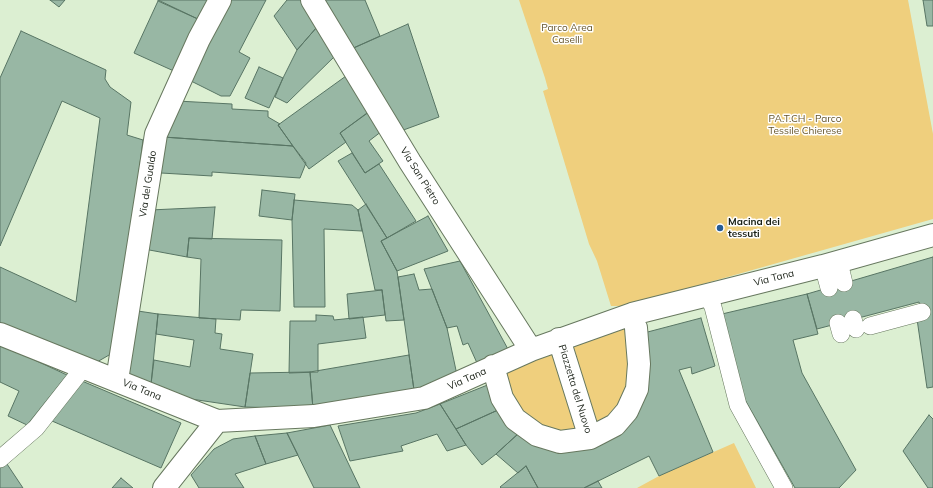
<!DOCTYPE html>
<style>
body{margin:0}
canvas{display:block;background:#dcefd2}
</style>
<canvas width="933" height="488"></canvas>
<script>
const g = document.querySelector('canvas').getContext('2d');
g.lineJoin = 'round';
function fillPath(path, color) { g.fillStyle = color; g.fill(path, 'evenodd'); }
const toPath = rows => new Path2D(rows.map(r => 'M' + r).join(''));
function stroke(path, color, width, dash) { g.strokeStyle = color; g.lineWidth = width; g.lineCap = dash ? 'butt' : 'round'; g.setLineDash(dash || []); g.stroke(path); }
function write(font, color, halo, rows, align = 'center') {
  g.font = font + ' Mulish,sans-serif'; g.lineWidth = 3; g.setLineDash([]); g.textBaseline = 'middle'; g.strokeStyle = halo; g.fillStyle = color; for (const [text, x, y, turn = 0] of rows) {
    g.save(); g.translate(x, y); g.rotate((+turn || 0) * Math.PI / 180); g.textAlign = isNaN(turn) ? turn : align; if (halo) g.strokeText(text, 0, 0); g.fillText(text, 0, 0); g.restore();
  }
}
const green = toPath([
 [519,0,908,0,933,134,933,219,625,306,611,306,597,261,589,244,543,91,548,89,545,78],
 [629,315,639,364,615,425,537,435,493,366],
 [734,443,756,488,637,488,659,476]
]);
const building = toPath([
 [50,0,65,0,59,7,50,0],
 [158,0,209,0,200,20,158,0],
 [227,0,266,0,239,52,250,58,230,96,221,96,187,79,227,0],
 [287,0,303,0,317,27,297,50,274,16,287,0],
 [318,0,365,0,380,36,349,50,318,0],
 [923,0,933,0,933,26,927,26,923,0],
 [158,1,200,20,176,72,134,53,158,1],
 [408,24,439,117,398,132,349,50,408,24],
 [317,27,335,56,287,103,275,97,283,78,297,50,317,27],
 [21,31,106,70,105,79,110,87,131,102,127,135,143,140,116,351,97,362,0,323,0,267,76,302,100,118,62,101,0,246,0,78,21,31],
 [259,67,283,78,269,108,245,98,259,67],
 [346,76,371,110,340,133,346,142,309,169,278,125,346,76],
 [177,101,232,104,232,109,268,111,268,117,280,124,278,125,293,146,163,137,177,101],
 [369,112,382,131,369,141,383,161,365,173,340,133,369,112],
 [163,137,293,146,306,163,300,178,212,172,212,176,161,173,163,137],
 [352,153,365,173,379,164,416,221,387,238,338,161,352,153],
 [262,190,295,194,292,220,259,216,262,190],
 [294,200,352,205,358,210,362,231,324,229,325,307,294,307,292,220,294,200],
 [366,204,387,238,381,241,397,271,404,320,386,321,382,290,375,290,358,210,366,204],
 [215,207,212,239,189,238,187,257,144,249,150,210,215,207],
 [428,216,448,251,397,271,381,241,428,216],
 [189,238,282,240,280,311,241,310,240,320,199,318,201,259,187,257,189,238],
 [933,257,933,387,927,388,917,319,923,318,919,302,817,329,807,294,933,257],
 [460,261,509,351,477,363,468,343,463,345,457,326,447,328,424,269,460,261],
 [414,274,419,290,432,289,447,328,457,375,414,390,398,277,414,274],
 [382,290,385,315,349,319,347,294,382,290],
 [807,294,818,334,793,340,802,373,856,470,839,488,795,488,744,398,722,314,807,294],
 [131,310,158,314,151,384,121,370,131,310],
 [158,314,216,319,215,333,222,334,220,349,253,354,245,407,184,398,151,384,154,360,190,367,194,340,156,334,158,314],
 [316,315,333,316,334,320,363,317,366,338,318,344,318,372,289,373,290,321,316,321,316,315],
 [701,318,715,366,692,374,691,367,679,370,713,452,659,476,649,456,584,488,538,488,526,466,518,473,496,454,519,433,557,451,583,450,605,443,627,426,640,334,701,318],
 [0,344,67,375,27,425,8,416,19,391,0,382,0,344],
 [409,355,414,390,313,409,310,372,409,355],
 [310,372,313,409,245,407,250,373,310,372],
 [82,381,181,423,161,468,52,421,82,381],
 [490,384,498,410,456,429,440,404,490,384],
 [440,404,466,445,447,451,437,434,401,446,403,451,350,461,338,426,416,413,440,404],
 [498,410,519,433,496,454,482,465,466,445,456,429,498,410],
 [929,415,933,419,933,488,928,488,903,451,929,415],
 [330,425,360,488,314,488,287,433,330,425],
 [287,433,298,455,266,464,255,436,287,433],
 [255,436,266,464,235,474,244,488,199,488,191,475,214,449,233,439,255,436],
 [7,464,23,488,0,488,0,468,7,464],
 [526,466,538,488,501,488,500,487,526,466],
 [121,478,133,488,112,488,121,478],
 [598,481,602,488,584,488,598,481]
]);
const lane = toPath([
 [839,262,844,283],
 [823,266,829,288],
 [708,296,713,307,738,405,784,488],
 [853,319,856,329],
 [838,323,841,334],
 [870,326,922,312],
 [0,459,36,428,84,367]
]);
const street = toPath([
 [312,0,410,162,531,350],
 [0,334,217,421,314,416,424,398,531,350,632,314,823,266,933,235],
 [559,339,590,438],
 [493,366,502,398,515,419,537,435,560,442,590,438,615,425,627,411,637,389,639,364,636,328],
 [117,380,156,134,199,39,220,0],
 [164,488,217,421]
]);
const markers = [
 [720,228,4,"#265c95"]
];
const parkNames = [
 ["Parco Area",567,28],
 ["Caselli",567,40],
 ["PA.T.CH - Parco",805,119],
 ["Tessile Chierese",805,131]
];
const streetNames = [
 ["Via San Pietro",420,176,58],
 ["Via del Gualdo",148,184,-81],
 ["Via Tana",774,278,-14],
 ["Via Tana",467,379,-24],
 ["Piazzetta del Nuovo",575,389,73],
 ["Via Tana",142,390,22]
];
const poiNames = [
 ["Macina dei",728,222],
 ["tessuti",728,234]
];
fillPath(green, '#efcf7d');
fillPath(building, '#98b7a4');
stroke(building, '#587564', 1);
stroke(lane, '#67785f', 18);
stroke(street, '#67785f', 24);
stroke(lane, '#fff', 17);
stroke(street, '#fff', 22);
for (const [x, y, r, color] of markers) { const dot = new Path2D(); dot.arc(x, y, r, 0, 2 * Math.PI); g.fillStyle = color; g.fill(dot); stroke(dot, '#fff', 1.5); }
write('10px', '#635329', '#fff', parkNames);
write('10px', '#192016', '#fff', streetNames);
write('bold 10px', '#192016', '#fff', poiNames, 'left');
</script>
